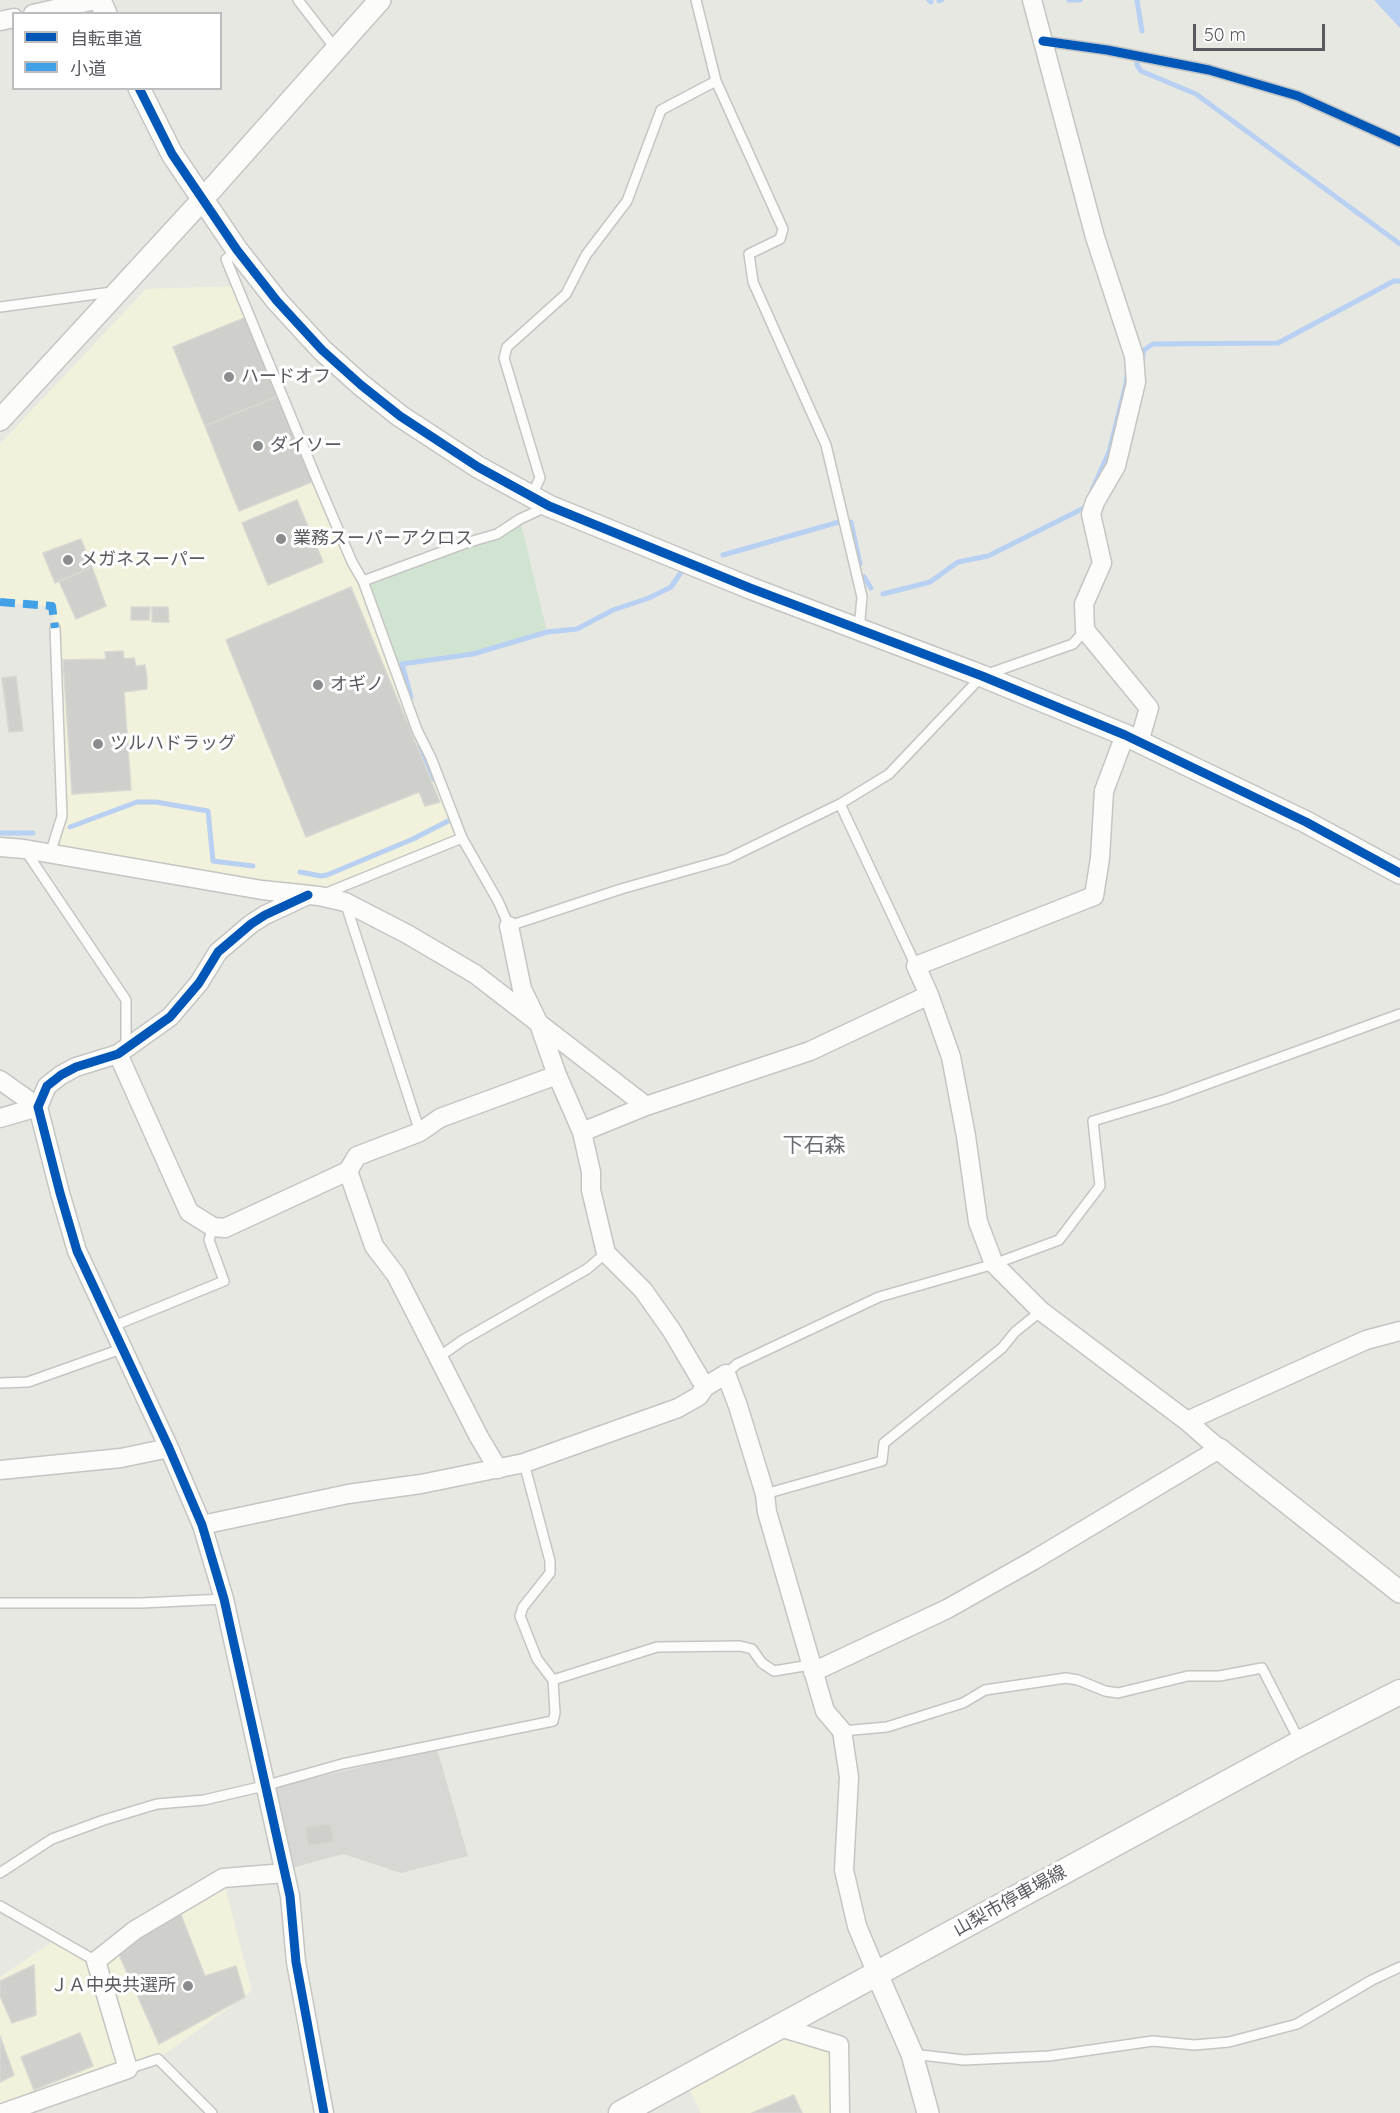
<!DOCTYPE html>
<meta charset="utf-8">
<style>
body{margin:0}
#map{position:relative;width:1400px;height:2113px;overflow:hidden;background:#e8e8e3;font-family:Quicksand,"Noto Sans JP",sans-serif}
canvas{display:block}
.legend{position:absolute;left:12px;top:12px;width:210px;height:78px;box-sizing:border-box;background:#fff;border:2px solid #bdbdbf;margin:0;padding:8px 10px;list-style:none;font-size:18px;color:#595b60}
.legend li{display:flex;align-items:center;gap:12px;height:30px}
.legend b{width:30px;border:2px solid #bdbdbf}
.scale{position:absolute;left:1193px;top:24px;width:132px;height:27px;box-sizing:border-box;border:3px solid #595b60;border-top:0;padding-left:8px;font-size:18px;line-height:21px;white-space:nowrap;color:#595b60;-webkit-text-stroke:4px #fff;paint-order:stroke}
</style>
<div id="map">
<canvas width="1400" height="2113"></canvas>
<ul class="legend">
<li><b style="height:8px;background:#0057b8"></b>自転車道</li>
<li><b style="height:8px;background:#42a1e6"></b>小道</li>
</ul>
<div class="scale">50 m</div>
</div>
<script>
const g = document.querySelector('canvas').getContext('2d');
g.lineJoin = 'round';
function fillPath(path, color) { g.fillStyle = color; g.fill(path, 'evenodd'); }
const toPath = rows => new Path2D(rows.map(r => 'M' + r).join(''));
function stroke(path, color, width, dash) { g.strokeStyle = color; g.lineWidth = width; g.lineCap = dash ? 'butt' : 'round'; g.setLineDash(dash || []); g.stroke(path); }
function write(font, color, halo, rows, align = 'center') {
  g.font = font + ' Quicksand,"Noto Sans JP",sans-serif'; g.lineWidth = 6; g.setLineDash([]); g.textBaseline = 'middle'; g.strokeStyle = halo; g.fillStyle = color; for (const [text, x, y, turn = 0] of rows) {
    g.save(); g.translate(x, y); g.rotate((+turn || 0) * Math.PI / 180); g.textAlign = isNaN(turn) ? turn : align; if (halo) g.strokeText(text, 0, 0); g.fillText(text, 0, 0); g.restore();
  }
}
const commercial = toPath([
 [237,286,352,562,462,838,319,896,50,854,62,816,53,607,0,602,0,444,146,289],
 [223,1878,252,1991,158,2059,0,2113,0,1977,56,1939,96,1961],
 [779,2027,839,2045,840,2113,701,2113,684,2078]
]);
const industrial = toPath([
 [437,1749,468,1856,401,1873,343,1854,292,1868,272,1788]
]);
const green = toPath([
 [520,519,547,632,473,654,393,665,363,581,466,543]
]);
const water = toPath([
 [1374,0,1400,0,1400,28]
]);
const stream = toPath([
 [929,0,931,2],
 [1069,0,1080,0],
 [1137,0,1142,31],
 [939,1,942,0],
 [1137,61,1137,65,1141,71,1196,94,1400,244],
 [1142,359,1144,350,1153,344,1278,343,1394,281,1400,281],
 [1092,490,1109,452,1126,384,1127,374],
 [851,522,860,564],
 [723,555,839,522],
 [864,577,871,588],
 [883,594,930,582,958,562,988,556,1086,507],
 [411,697,402,664,473,654,547,632,577,629,613,610,649,598,671,587,682,571],
 [420,746,434,779],
 [70,827,137,802,156,802,208,811,213,861,253,866],
 [0,833,33,833],
 [300,872,321,876,327,875,413,839,452,819,450,815]
]);
const building = toPath([
 [249,316,281,395,205,426,173,347,249,316],
 [281,395,317,480,239,511,205,426,281,395],
 [297,500,323,562,268,585,242,523,297,500],
 [81,539,92,567,55,583,43,553,81,539],
 [92,567,106,606,76,619,59,581,92,567],
 [351,587,440,802,425,806,419,792,306,837,226,640,351,587],
 [131,607,150,607,149,620,131,620,131,607],
 [152,607,168,607,169,622,152,622,152,607],
 [123,651,124,659,134,658,136,666,145,665,147,677,147,689,124,692,131,790,72,794,63,660,106,659,105,652,123,651],
 [16,676,23,731,9,732,2,678,16,676],
 [331,1824,334,1842,308,1846,305,1827,331,1824],
 [179,1910,205,1976,236,1966,245,1997,159,2044,117,1950,179,1910],
 [34,1965,36,2015,12,2023,0,1996,0,1981,34,1965],
 [80,2033,93,2066,34,2090,21,2057,80,2033],
 [0,2036,14,2075,0,2082,0,2036],
 [794,2095,802,2113,752,2113,794,2095]
]);
const service = toPath([
 [298,0,335,48],
 [696,0,716,81,783,229,780,239,749,254,753,282,826,445,862,597,859,630],
 [1043,41,1107,50,1209,70,1298,96,1400,142],
 [237,251,226,259,317,480,352,562,363,581],
 [0,307,112,292],
 [531,497,540,478,504,358,507,347,566,294,586,255,627,201,661,110,716,81],
 [546,507,520,519,497,534,466,543,363,581,417,730,431,758,462,838,498,901,509,926,621,889,727,859,840,804,889,774,982,676,1073,644,1085,630],
 [840,804,916,966],
 [25,850,126,1000,126,1048],
 [50,854,62,816,55,628],
 [324,894,462,838],
 [346,905,420,1132],
 [111,1327,224,1281,209,1240,213,1227],
 [439,1357,463,1340,587,1269,606,1253],
 [726,1374,737,1364,879,1297,994,1264,1059,1240,1100,1186,1093,1121,1166,1099,1400,1014],
 [0,1383,28,1382,121,1349],
 [524,1463,550,1561,550,1573,523,1607,520,1616,537,1659,553,1680],
 [765,1494,882,1461,884,1443,1002,1348,1015,1332,1041,1311],
 [0,1603,141,1603,224,1599],
 [842,1731,887,1727,963,1703,985,1690,1066,1678,1078,1680,1105,1691,1118,1693,1188,1676,1219,1676,1262,1668,1300,1742],
 [0,1873,52,1839,104,1820,157,1804,204,1800,264,1786,342,1764,553,1721,555,1713,553,1680,657,1647,740,1646,752,1649,762,1663,774,1671,810,1665],
 [0,1906,96,1961],
 [912,2054,964,2060,1049,2056,1153,2041,1194,2045,1229,2042,1297,2024,1372,1980,1400,1967],
 [128,2069,158,2059,212,2113]
]);
const minor = toPath([
 [1032,0,1095,237,1134,356,1136,382,1116,466,1095,502,1091,514,1102,563,1084,604,1085,630,1149,708,1139,742],
 [33,14,95,0],
 [0,21,14,18],
 [0,847,24,849,262,890,319,896,345,902,407,934,475,974,646,1106,810,1051,929,995],
 [308,895,265,915,251,924,218,952,199,983,170,1017,118,1054,76,1067,61,1075,47,1086,38,1107,60,1193,77,1251,169,1448,202,1525,224,1599,290,1896,296,1962,324,2113],
 [509,926,522,989,539,1024,557,1075,582,1132,591,1172,591,1190,606,1253,643,1290,672,1331,705,1387],
 [118,1054,189,1212,213,1227,225,1228,348,1171,357,1156,420,1132,440,1118,557,1075],
 [0,1080,38,1107],
 [0,1118,38,1107],
 [582,1132,646,1106],
 [348,1171,374,1246,396,1275,479,1437,498,1469],
 [1187,1421,1366,1340,1400,1331],
 [0,1470,121,1458,169,1448],
 [202,1525,348,1494,421,1484,524,1463,678,1408,699,1396,705,1387,726,1374,738,1406,765,1494,767,1512,825,1711,842,1731,849,1777,844,1870,857,1926,877,1974],
 [813,1672,947,1609,1034,1560,1219,1449,1187,1421,1041,1311,994,1264,978,1222,966,1136,951,1057,929,995,916,966,1094,896,1100,858,1104,791,1125,735],
 [779,2027,839,2045,840,2113],
 [3,2113,128,2069,96,1961,135,1930,223,1878,285,1873]
]);
const tertiary = toPath([
 [100,0,106,14],
 [139,88,172,154,237,250,277,301,322,350,361,385,400,416,478,467,549,506,750,588,982,676,1125,735,1306,822,1400,873],
 [0,420,203,199,380,0],
 [1219,1449,1400,1592],
 [877,1974,912,2054,928,2113]
]);
const secondary = toPath([
 [621,2113,1300,1743,1400,1692]
]);
const quiet = toPath([
 [0,602,52,606,55,628]
]);
const cycleway = toPath([
 [1043,41,1107,50,1209,70,1298,96,1400,142],
 [139,88,172,154,237,250,277,301,322,350,361,385,400,416,478,467,549,506,750,588,982,676,1125,735,1306,822,1400,873],
 [308,895,265,915,251,924,218,952,199,983,170,1017,118,1054,76,1067,61,1075,47,1086,38,1107,60,1193,77,1251,169,1448,202,1525,224,1599,290,1896,296,1962,324,2113]
]);
const markers = [
 [229,377,6,"#8b8c8e"],
 [258,446,6,"#8b8c8e"],
 [281,539,6,"#8b8c8e"],
 [68,560,6,"#8b8c8e"],
 [318,685,6,"#8b8c8e"],
 [98,744,6,"#8b8c8e"],
 [188,1986,6,"#8b8c8e"]
];
const poiNames = [
 ["ハードオフ",241,377],
 ["ダイソー",270,446],
 ["業務スーパーアクロス",293,539],
 ["メガネスーパー",80,560],
 ["オギノ",330,685],
 ["ツルハドラッグ",110,744],
 ["ＪＡ中央共選所",176,1986,"right"]
];
const streetNames = [
 ["山梨市停車場線",1010,1901,-29]
];
const quarterNames = [
 ["下石森",814,1146]
];
fillPath(commercial, '#f2f1db');
fillPath(industrial, '#d7d7d3');
fillPath(green, '#d1e4d2');
fillPath(water, '#b8d0f2');
stroke(stream, '#b8d0f2', 5);
fillPath(building, '#cfcfcc');
stroke(building, '#d8d7d2', 1.5);
stroke(service, '#c5c5c3', 12);
stroke(minor, '#c5c5c3', 21);
stroke(tertiary, '#c5c5c3', 24);
stroke(secondary, '#c5c5c4', 27);
stroke(service, '#fcfcfb', 9);
stroke(minor, '#fcfcfb', 18);
stroke(tertiary, '#fcfcfb', 21);
stroke(secondary, '#fcfcfb', 24);
stroke(quiet, '#42a1e6', 8, [15, 8]);
stroke(cycleway, '#0057b8', 9);
for (const [x, y, r, color] of markers) { const dot = new Path2D(); dot.arc(x, y, r, 0, 2 * Math.PI); g.fillStyle = color; g.fill(dot); stroke(dot, '#fff', 2); }
write('18px', '#595b60', '#fff', poiNames, 'left');
write('18px', '#595b60', '#fff', streetNames);
write('21px', '#6a6d72', '#fff', quarterNames);
</script>
